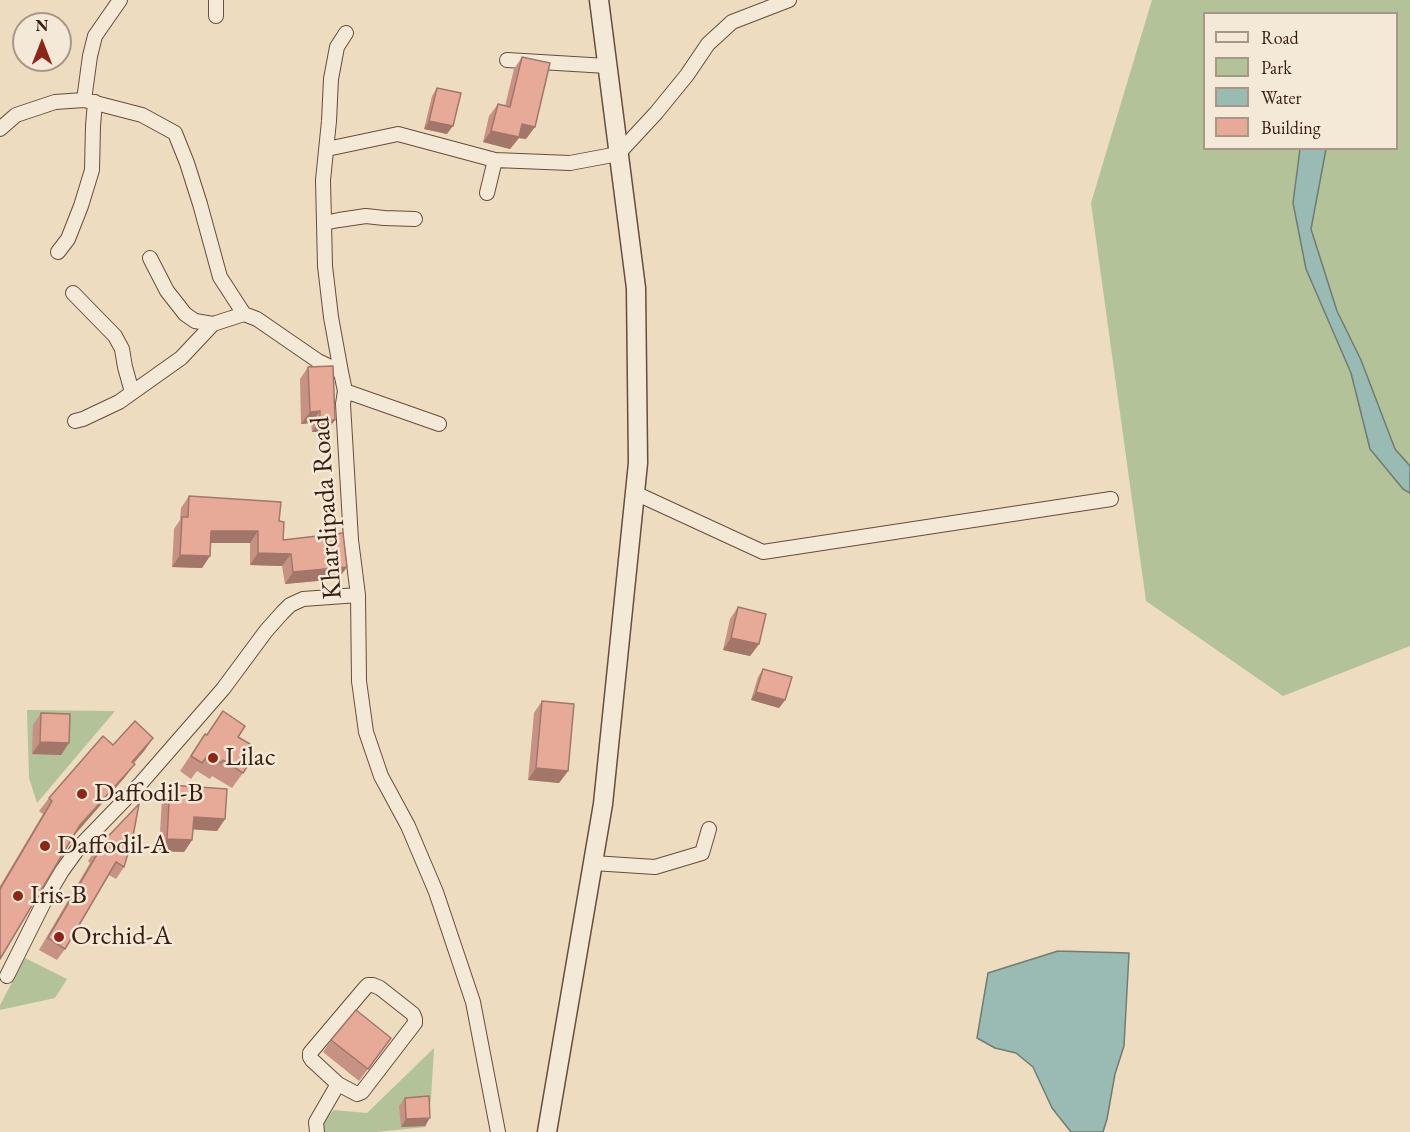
<!DOCTYPE html>
<style>
body{margin:0}
#map{position:relative;width:1410px;height:1132px;overflow:hidden;background:#eedcc1;font-family:"EB Garamond",serif}
canvas{display:block}
.legend{position:absolute;left:1203px;top:12px;width:195px;height:138px;box-sizing:border-box;background:#f4e8d7;border:2px solid #a89787;margin:0;padding:8px 10px;list-style:none;font-size:18px;color:#361e10}
.legend li{display:flex;align-items:center;gap:12px;height:30px}
.legend b{width:30px;border:2px solid #a89787}
.north{position:absolute;left:12px;top:12px;width:60px;height:60px;box-sizing:border-box;background:#f4e8d7;border:2px solid #a89787;border-radius:50%;rotate:0deg;font-size:16px;font-weight:700;line-height:24px;text-align:center;color:#361e10}
.north::after{content:'';display:block;margin:auto;width:21px;height:27px;background:#8f2418;clip-path:polygon(50% 0,100% 100%,50% 72%,0 100%)}
</style>
<div id="map">
<canvas width="1410" height="1132"></canvas>
<ul class="legend">
<li><b style="height:8px;background:#f4e8d7"></b>Road</li>
<li><b style="height:16px;background:#b3c298"></b>Park</li>
<li><b style="height:16px;background:#99bbb4"></b>Water</li>
<li><b style="height:16px;background:#e7aa98"></b>Building</li>
</ul>
<div class="north">N</div>
</div>
<script>
const g = document.querySelector('canvas').getContext('2d');
g.lineJoin = 'round';
function fillPath(path, color) { g.fillStyle = color; g.fill(path, 'evenodd'); }
const toPath = rows => new Path2D(rows.map(r => 'M' + r).join(''));
function stroke(path, color, width, dash) { g.strokeStyle = color; g.lineWidth = width; g.lineCap = dash ? 'butt' : 'round'; g.setLineDash(dash || []); g.stroke(path); }
function write(font, color, halo, rows, align = 'center') {
  g.font = font + ' "EB Garamond",serif'; g.lineWidth = 5; g.setLineDash([]); g.textBaseline = 'middle'; g.strokeStyle = halo; g.fillStyle = color; for (const [text, x, y, turn = 0] of rows) {
    g.save(); g.translate(x, y); g.rotate((+turn || 0) * Math.PI / 180); g.textAlign = isNaN(turn) ? turn : align; if (halo) g.strokeText(text, 0, 0); g.fillText(text, 0, 0); g.restore();
  }
}
const green = toPath([
 [1152,0,1410,0,1410,646,1283,696,1146,601,1091,203],
 [1204,14,1396,14,1396,148,1204,148],
 [27,710,115,711,37,803,29,778],
 [25,958,67,979,55,998,0,1010,0,1005],
 [434,1048,431,1099,426,1127,376,1132,321,1132,315,1129,334,1110,367,1113]
]);
const water = toPath([
 [1300,149,1326,149,1311,229,1337,311,1361,360,1395,449,1410,466,1410,493,1403,489,1370,449,1351,373,1306,269,1293,203,1300,149],
 [1058,951,1129,953,1124,1046,1115,1074,1107,1119,1103,1132,1071,1132,1052,1108,1033,1067,1016,1053,995,1048,977,1038,988,973,1058,951]
]);
const minor = toPath([
 [120,0,95,36,90,56,84,100,142,115,175,133,187,163,200,204,220,277,244,314,257,319,318,361,341,372,345,391,343,404,351,540,358,595,359,681,366,732,381,776,408,826,436,892,473,1002,498,1132],
 [216,0,216,16],
 [507,60,607,66],
 [0,129,16,115,55,102,84,100],
 [327,149,398,134,495,160],
 [487,193,495,160,570,163,618,154,656,113,687,75,708,44,732,22,789,0],
 [324,223,339,220,366,216,384,218,415,219],
 [58,252,68,239,81,206,92,170,93,126,95,102],
 [150,258,167,291,185,314,195,321,213,324,244,314],
 [73,293,115,336,122,349,125,367,132,392],
 [341,372,331,317,325,266,323,180,329,121,331,79,337,47,346,33],
 [345,391,439,424],
 [75,421,83,419,119,402,181,358,213,324],
 [635,493,763,552,1111,499,1085,503],
 [593,863,655,867,702,853,709,829],
 [7,976,46,898,62,871,80,846,141,783,223,689,266,631,282,613,290,605,303,599,358,595],
 [368,985,373,985,380,988,413,1014,415,1019,415,1023,362,1092,357,1094,338,1084,312,1060,310,1057,310,1053,365,988,368,985],
 [317,1132,316,1122,338,1084]
]);
const tertiary = toPath([
 [547,1132,603,804,638,463,636,288,599,0]
]);
const wall = toPath([
 [522,57,526,139,519,138,510,149,483,142,489,116,498,104,505,106,514,69],
 [437,88,447,134,424,129,432,96],
 [308,367,326,432,312,432,311,423,301,424,300,379],
 [189,496,279,521,283,540,347,567,338,579,285,584,282,566,250,565,250,543,211,543,210,556,202,568,172,567,174,529,180,520,181,508],
 [738,607,759,644,750,656,723,650,730,619],
 [763,669,785,700,779,708,751,700,758,677],
 [542,701,568,771,559,783,528,780,534,713],
 [223,711,238,737,242,757,243,773,232,788,212,776,210,779,197,771,191,779,180,771,205,734,207,734],
 [41,713,69,743,61,755,32,754,33,725],
 [153,738,144,751,134,763,125,777,75,834,0,959,0,886,43,814,39,811,49,798],
 [170,785,225,819,217,831,193,829,192,840,184,852,159,851,162,797],
 [96,849,124,867,116,879,109,875,65,949,57,960,39,950,90,863,88,861],
 [391,1038,359,1081,323,1052,331,1040],
 [405,1098,425,1126,401,1127,399,1106]
]);
const shadedWall = toPath([
 [429,121,453,126,447,134,424,129],
 [522,124,535,127,526,139,519,138,510,149,483,142,491,131],
 [320,411,311,423,301,424,310,412],
 [320,420,335,420,326,432,312,432],
 [211,531,258,531,250,543,203,543],
 [258,553,291,554,282,566,250,565],
 [180,555,210,556,202,568,172,567],
 [347,567,338,579,285,584,293,572],
 [731,638,759,644,750,656,723,650],
 [756,692,785,700,779,708,751,700],
 [153,738,144,751,123,775,132,762],
 [40,742,69,743,61,755,32,754],
 [135,764,125,777,71,839,80,825],
 [536,768,568,771,559,783,528,780],
 [194,817,225,819,217,831,186,829],
 [167,839,192,840,184,852,159,851],
 [430,1118,425,1126,401,1127,406,1119]
]);
const building = toPath([
 [522,57,550,63,535,127,522,124,519,137,491,131,498,104,510,107,522,57],
 [437,88,461,93,453,126,429,121,437,88],
 [333,366,335,420,320,420,320,411,310,412,308,367,333,366],
 [189,496,281,502,279,521,284,522,283,540,343,533,347,567,293,572,291,554,258,553,258,531,211,531,210,556,180,555,182,517,188,517,189,496],
 [738,607,766,614,759,644,731,638,738,607],
 [763,669,792,677,785,700,756,692,763,669],
 [542,701,574,704,568,771,536,768,542,701],
 [223,711,245,726,238,737,250,744,242,757,250,762,243,773,223,760,221,763,208,755,202,763,191,756,205,734,207,735,223,711],
 [41,713,70,714,69,743,40,742,41,713],
 [135,721,153,738,132,762,135,764,80,825,0,959,0,889,52,801,49,798,103,736,113,745,135,721],
 [170,785,227,789,225,819,194,817,192,840,167,839,170,785],
 [139,804,133,836,124,867,116,862,65,949,48,938,99,851,96,849,139,804],
 [356,1010,391,1038,368,1069,331,1040,356,1010],
 [429,1096,430,1118,406,1119,405,1098,429,1096]
]);
const markers = [
 [213,758,6,"#8f2418"],
 [82,794,6,"#8f2418"],
 [45,846,6,"#8f2418"],
 [18,896,6,"#8f2418"],
 [59,937,6,"#8f2418"]
];
const streetNames = [
 ["Khardipada Road",327,508,-94]
];
const poiNames = [
 ["Lilac",225,758],
 ["Daffodil-B",94,794],
 ["Daffodil-A",57,846],
 ["Iris-B",30,896],
 ["Orchid-A",71,937]
];
fillPath(green, '#b3c298');
fillPath(water, '#99bbb4');
stroke(water, '#717c72', 1.5);
stroke(minor, '#644e3c', 16);
stroke(tertiary, '#644e3c', 21);
stroke(minor, '#f4e8d7', 14);
stroke(tertiary, '#f4e8d7', 18);
fillPath(wall, '#c79283');
fillPath(shadedWall, '#a2776a');
fillPath(building, '#e7aa98');
stroke(building, '#a2776a', 1.5);
for (const [x, y, r, color] of markers) { const dot = new Path2D(); dot.arc(x, y, r, 0, 2 * Math.PI); g.fillStyle = color; g.fill(dot); stroke(dot, '#f4e8d7', 2); }
write('27px', '#361e10', '#f4e8d7', streetNames);
write('27px', '#361e10', '#f4e8d7', poiNames, 'left');
</script>
